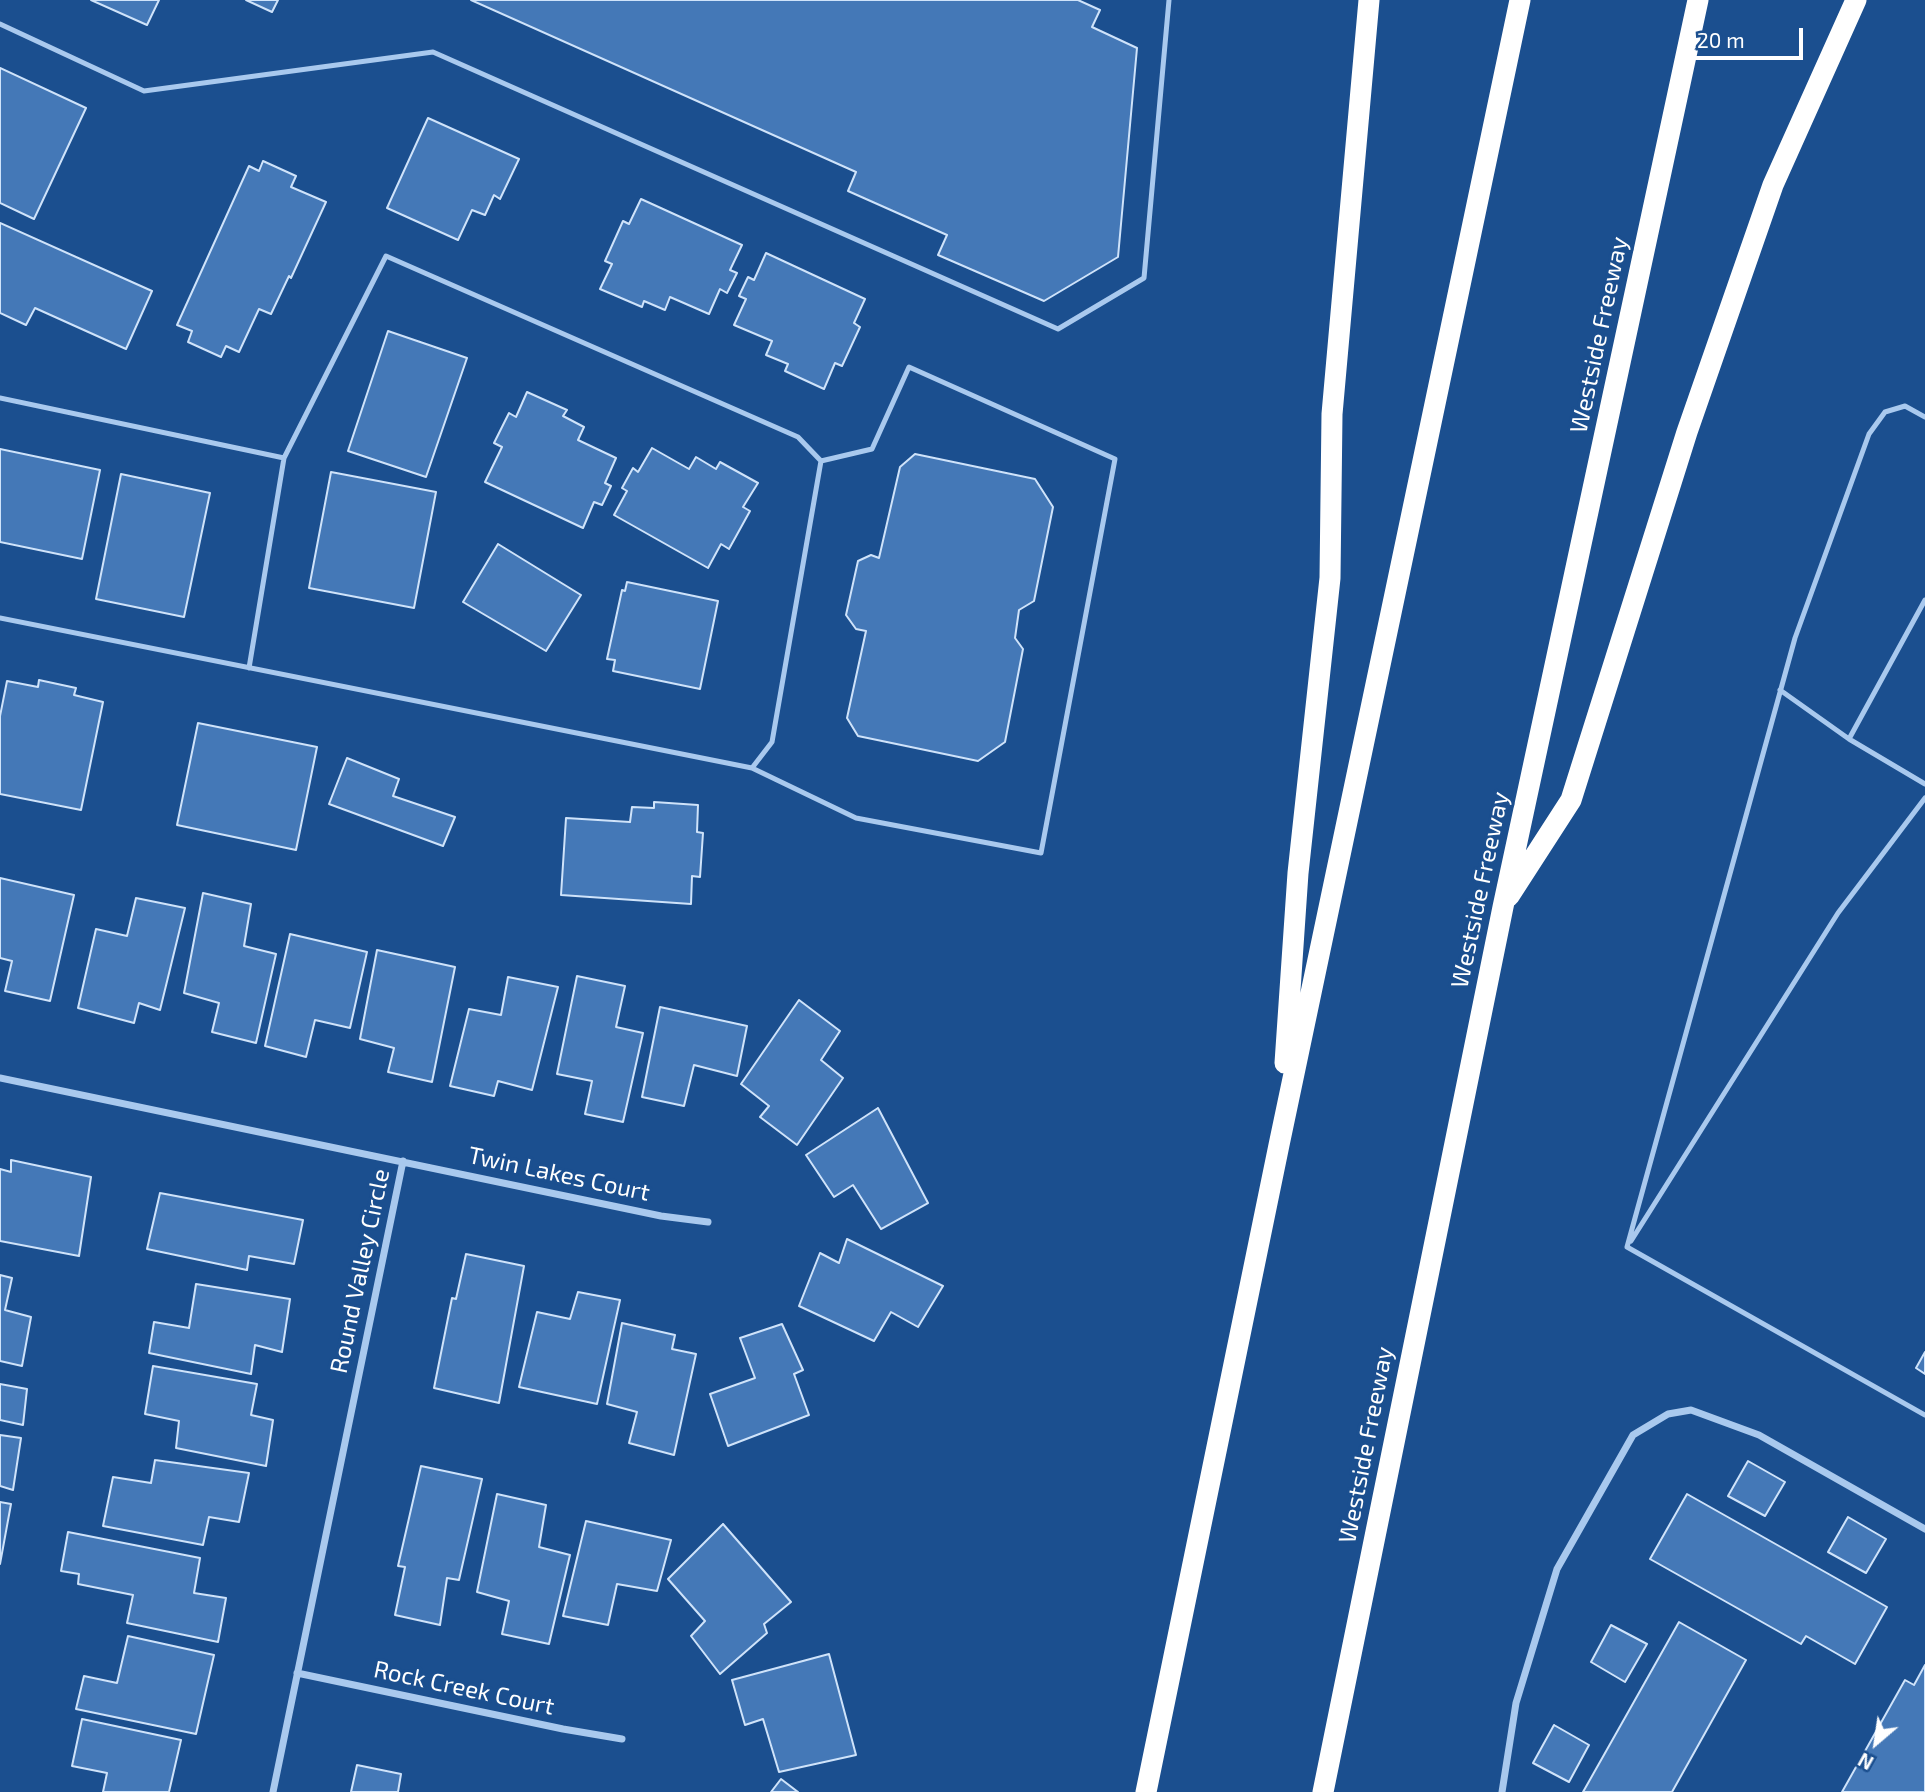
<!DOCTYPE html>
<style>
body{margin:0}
#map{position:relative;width:1925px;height:1792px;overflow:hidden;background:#1b4f8f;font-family:"Exo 2",sans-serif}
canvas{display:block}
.north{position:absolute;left:1841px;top:1708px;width:70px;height:70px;-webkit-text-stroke:5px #1b4f8f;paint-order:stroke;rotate:209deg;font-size:19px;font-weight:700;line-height:28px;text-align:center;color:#fff}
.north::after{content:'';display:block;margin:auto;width:24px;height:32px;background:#fff;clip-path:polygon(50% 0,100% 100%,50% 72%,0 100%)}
.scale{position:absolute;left:1684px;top:28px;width:119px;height:32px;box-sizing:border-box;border:4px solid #fff;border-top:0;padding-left:9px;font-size:21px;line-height:24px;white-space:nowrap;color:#fff;-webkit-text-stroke:5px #1b4f8f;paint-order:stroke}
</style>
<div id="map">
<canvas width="1925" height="1792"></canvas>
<div class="north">N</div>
<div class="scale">20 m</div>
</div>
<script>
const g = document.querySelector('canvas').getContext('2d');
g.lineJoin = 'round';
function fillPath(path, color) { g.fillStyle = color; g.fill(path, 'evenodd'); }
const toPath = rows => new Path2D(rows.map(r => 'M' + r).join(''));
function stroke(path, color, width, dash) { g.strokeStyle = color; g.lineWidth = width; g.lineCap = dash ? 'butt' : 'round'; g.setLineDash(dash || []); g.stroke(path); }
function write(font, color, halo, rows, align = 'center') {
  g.font = font + ' "Exo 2",sans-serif'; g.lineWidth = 6; g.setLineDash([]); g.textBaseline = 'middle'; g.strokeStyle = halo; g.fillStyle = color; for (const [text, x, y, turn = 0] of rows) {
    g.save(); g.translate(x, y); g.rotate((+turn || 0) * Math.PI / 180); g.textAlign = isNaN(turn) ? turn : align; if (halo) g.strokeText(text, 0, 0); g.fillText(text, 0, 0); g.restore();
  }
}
const building = toPath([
 [91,0,159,0,147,25,91,0],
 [246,0,278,0,272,12,246,0],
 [471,0,1078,0,1100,10,1092,27,1137,48,1118,257,1044,301,938,255,947,235,848,191,856,172,471,0],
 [0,68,86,108,34,219,0,203,0,68],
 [428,118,519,159,500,199,494,195,485,215,472,210,458,240,387,208,428,118],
 [263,161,296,176,291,187,326,202,291,278,289,276,271,314,259,309,239,352,226,346,221,357,188,342,192,331,177,325,249,166,259,171,263,161],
 [641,199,742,245,730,270,737,273,727,293,720,289,709,314,670,297,665,310,644,301,642,307,600,289,612,264,605,261,623,221,629,224,641,199],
 [0,223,152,291,126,349,35,308,26,325,0,313,0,223],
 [766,253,865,299,854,323,860,327,842,366,835,363,824,389,785,371,788,364,766,355,772,341,734,325,746,299,739,296,748,277,754,280,766,253],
 [388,331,467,358,426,477,348,451,388,331],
 [527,392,567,410,563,416,584,427,578,440,616,458,605,483,611,486,602,505,594,502,583,528,485,482,502,447,494,443,509,413,516,417,527,392],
 [652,448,689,469,696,457,716,469,720,462,758,483,743,507,750,511,729,549,721,544,708,568,614,515,627,491,622,488,633,468,638,472,652,448],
 [0,449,100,470,82,559,0,542,0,449],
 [915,454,1035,479,1053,507,1034,601,1019,610,1015,638,1023,649,1005,742,978,761,858,736,847,718,866,631,856,629,846,615,858,561,871,555,879,558,900,467,915,454],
 [331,472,436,492,414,608,309,588,331,472],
 [121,474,210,493,184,617,96,599,121,474],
 [498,544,581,595,546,651,463,602,498,544],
 [627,582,718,601,700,689,613,671,615,660,607,659,622,590,625,591,627,582],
 [39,680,76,688,74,695,103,702,81,810,0,794,0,716,7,681,38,687,39,680],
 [198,723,317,747,296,850,177,825,198,723],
 [347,758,399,779,393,796,455,817,443,846,329,804,347,758],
 [654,802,698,805,697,832,703,833,700,877,692,876,691,904,561,895,566,818,630,822,632,807,654,808,654,802],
 [0,878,74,895,50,1001,5,991,12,961,0,958,0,878],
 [203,893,251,904,244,946,276,954,256,1043,212,1032,219,1003,184,993,203,893],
 [136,898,185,908,160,1010,139,1003,134,1023,78,1008,96,929,127,936,136,898],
 [290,934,367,952,350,1028,315,1020,306,1057,265,1046,290,934],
 [377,950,455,967,432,1082,388,1072,394,1048,360,1039,377,950],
 [577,976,625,986,616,1027,643,1033,623,1122,585,1114,592,1081,557,1074,577,976],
 [508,977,558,987,532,1090,498,1081,494,1096,450,1086,469,1009,501,1015,508,977],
 [799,1000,840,1031,821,1060,843,1078,797,1145,760,1117,769,1106,741,1084,799,1000],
 [660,1007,747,1026,737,1076,694,1065,684,1106,642,1097,660,1007],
 [878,1108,928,1203,881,1229,853,1185,834,1197,806,1155,878,1108],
 [11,1160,91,1177,79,1256,0,1241,0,1169,11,1172,11,1160],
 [160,1193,303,1220,294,1264,249,1256,247,1270,147,1249,160,1193],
 [847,1239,943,1286,918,1327,891,1312,874,1341,799,1306,820,1253,839,1263,847,1239],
 [466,1254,524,1266,499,1403,434,1388,452,1298,456,1299,466,1254],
 [0,1275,12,1278,5,1310,31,1317,22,1366,0,1361,0,1275],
 [196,1284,290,1299,282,1352,255,1345,251,1374,149,1353,154,1322,189,1328,196,1284],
 [578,1292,620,1300,597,1404,519,1387,537,1312,570,1319,578,1292],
 [622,1323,675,1335,672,1349,696,1354,674,1455,629,1443,637,1412,607,1404,622,1323],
 [782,1324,803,1370,794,1374,809,1415,728,1446,710,1394,755,1378,740,1338,782,1324],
 [1925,1352,1925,1374,1916,1368,1925,1352],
 [153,1366,257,1384,251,1415,273,1420,266,1466,176,1448,179,1421,145,1414,153,1366],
 [0,1384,27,1389,23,1425,0,1420,0,1384],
 [0,1435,21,1438,13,1490,0,1486,0,1435],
 [155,1460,249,1473,239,1522,209,1517,203,1545,103,1526,113,1477,151,1483,155,1460],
 [1748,1461,1785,1482,1765,1516,1728,1496,1748,1461],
 [421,1466,482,1479,459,1580,447,1578,440,1625,395,1615,405,1567,398,1566,421,1466],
 [497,1494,546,1505,539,1547,570,1555,549,1644,502,1634,509,1601,477,1592,497,1494],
 [1687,1494,1887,1607,1855,1664,1806,1636,1801,1644,1650,1559,1687,1494],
 [0,1502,11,1504,0,1564,0,1502],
 [1848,1517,1886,1539,1866,1573,1828,1552,1848,1517],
 [586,1521,671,1540,657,1591,617,1584,608,1625,563,1616,586,1521],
 [723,1524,791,1602,764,1624,767,1633,720,1674,691,1636,705,1621,668,1579,723,1524],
 [68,1532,200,1558,194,1593,226,1598,218,1642,127,1623,133,1595,78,1584,79,1574,61,1571,68,1532],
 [1679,1622,1746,1660,1672,1792,1583,1792,1679,1622],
 [1611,1625,1647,1644,1625,1682,1591,1662,1611,1625],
 [128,1636,214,1655,196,1734,76,1709,84,1676,117,1683,128,1636],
 [829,1654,856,1755,779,1772,763,1719,745,1725,732,1680,829,1654],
 [1925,1665,1925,1792,1842,1792,1905,1680,1914,1685,1925,1665],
 [82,1719,181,1740,169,1792,103,1792,107,1773,72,1766,82,1719],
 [1554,1725,1589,1745,1569,1782,1533,1763,1554,1725],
 [357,1765,401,1774,398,1792,351,1792,357,1765],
 [781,1779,798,1792,771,1792,781,1779]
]);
const service = toPath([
 [0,24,144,91,433,52,1058,329,1144,278,1169,0],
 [0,398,284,458,386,256,798,437,821,461,772,742,752,768,0,618],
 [1925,417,1905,406,1885,412,1869,434,1795,638,1627,1247,1925,1415],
 [249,668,284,458],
 [1780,690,1849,739,1925,784],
 [1849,739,1925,600],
 [752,768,856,818,1041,853,1115,459,909,367,872,449,821,461],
 [1631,1241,1838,913,1925,798]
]);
const minor = toPath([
 [0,1078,661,1216,708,1222],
 [297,1673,563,1729,622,1739],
 [273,1792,403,1161],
 [1502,1792,1516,1703,1557,1569,1633,1435,1668,1414,1691,1410,1759,1435,1925,1529]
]);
const motorway = toPath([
 [1509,896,1571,800,1687,432,1773,185,1856,0],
 [1285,1063,1298,873,1330,578,1332,414,1369,0],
 [1146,1792,1279,1145,1520,0],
 [1323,1792,1503,907,1698,0]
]);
const streetNames = [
 ["Westside Freeway",1599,335,-78],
 ["Westside Freeway",1480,890,-78],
 ["Twin Lakes Court",559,1174,12],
 ["Round Valley Circle",360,1271,-78],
 ["Westside Freeway",1366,1445,-79],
 ["Rock Creek Court",464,1688,12]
];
fillPath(building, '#4478b7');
stroke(building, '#cfe3fa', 2);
stroke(service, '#a9c9ee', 5);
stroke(minor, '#a9c9ee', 7);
stroke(motorway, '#fff', 21);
write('24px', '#fff', '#1b4f8f', streetNames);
</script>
